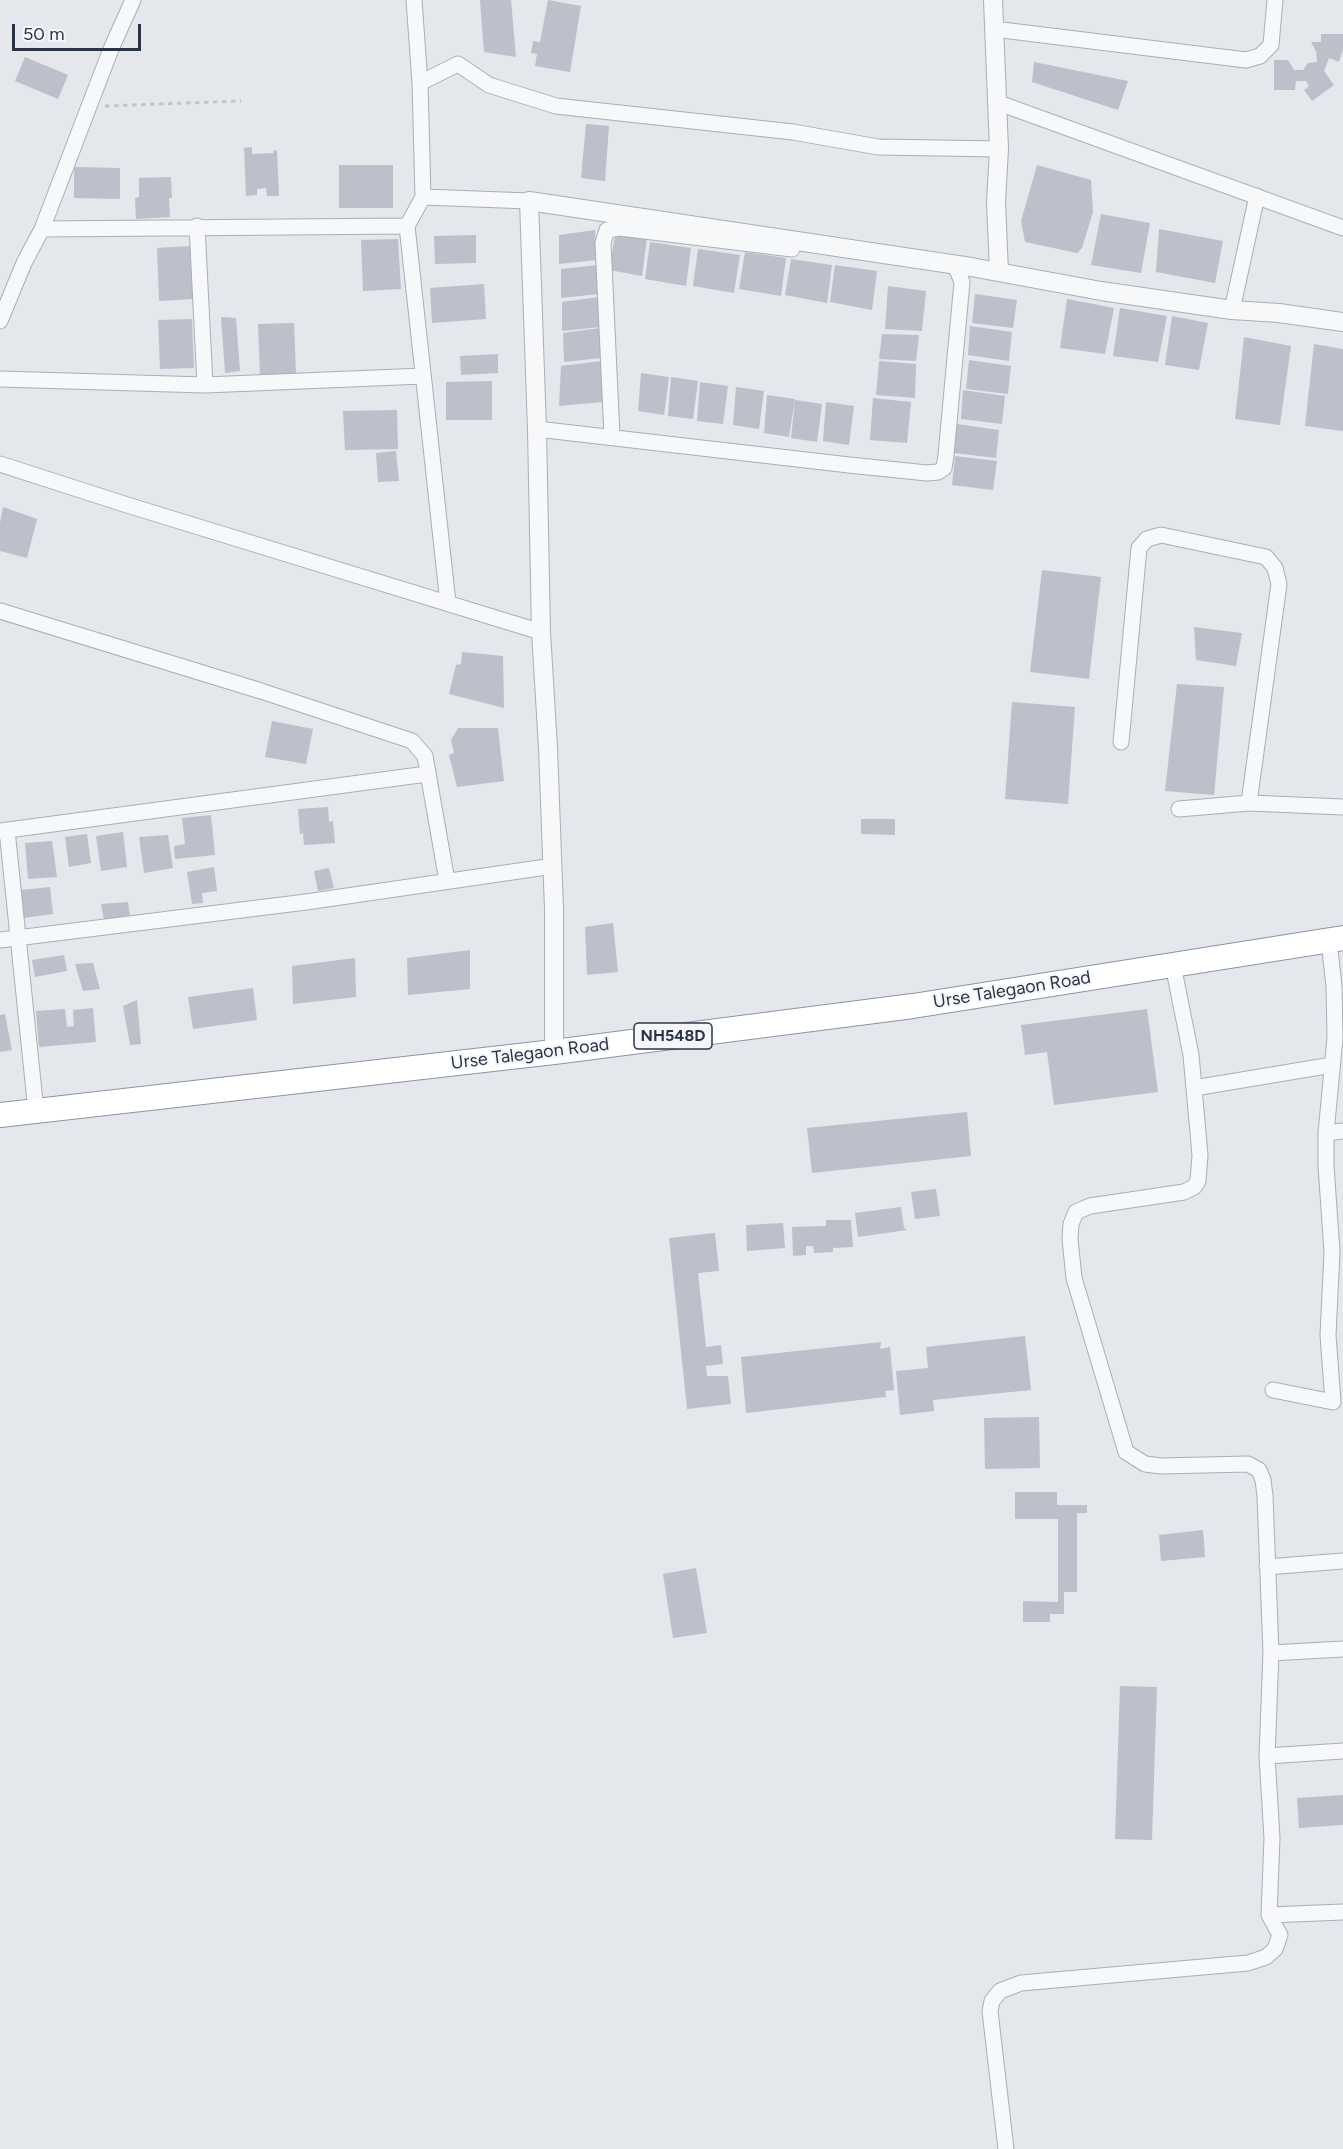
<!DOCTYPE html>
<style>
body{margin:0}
#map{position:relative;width:1343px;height:2149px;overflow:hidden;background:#e4e7ec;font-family:Figtree,sans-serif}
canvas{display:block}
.scale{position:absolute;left:12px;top:24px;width:129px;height:27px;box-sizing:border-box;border:3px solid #2b3445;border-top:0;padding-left:8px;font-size:18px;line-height:21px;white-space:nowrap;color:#2b3445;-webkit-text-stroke:4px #f4f6f9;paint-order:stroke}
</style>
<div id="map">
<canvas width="1343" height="2149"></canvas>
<div class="scale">50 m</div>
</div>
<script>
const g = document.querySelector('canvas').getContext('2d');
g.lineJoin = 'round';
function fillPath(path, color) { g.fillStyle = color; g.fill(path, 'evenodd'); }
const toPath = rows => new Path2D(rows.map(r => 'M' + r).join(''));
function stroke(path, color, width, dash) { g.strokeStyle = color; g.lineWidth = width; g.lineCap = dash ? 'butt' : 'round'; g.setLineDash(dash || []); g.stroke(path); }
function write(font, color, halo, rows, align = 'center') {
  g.font = font + ' Figtree,sans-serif'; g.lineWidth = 4.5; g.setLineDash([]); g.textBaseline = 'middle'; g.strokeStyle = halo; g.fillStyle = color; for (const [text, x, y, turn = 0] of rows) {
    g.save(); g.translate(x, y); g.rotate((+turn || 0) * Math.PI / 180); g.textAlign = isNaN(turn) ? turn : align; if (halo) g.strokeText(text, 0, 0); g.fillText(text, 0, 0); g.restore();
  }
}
const building = toPath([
 [480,0,511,0,516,57,484,52],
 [548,0,581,6,570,72,535,66,537,54,531,53,533,41,540,42],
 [1321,34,1343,34,1343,49,1339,62,1329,58,1324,71,1334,85,1312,101,1304,90,1309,86,1306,81,1296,81,1295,90,1274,90,1274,60,1288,60,1294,70,1303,70,1308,63,1317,62,1316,51,1311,42,1321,42],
 [25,57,68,75,58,99,15,81],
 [1034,62,1128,81,1118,110,1032,82],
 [586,124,609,126,605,181,581,178],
 [252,147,252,154,274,153,273,151,277,150,279,196,267,196,266,188,257,189,257,195,246,196,244,148],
 [339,165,393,165,393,208,339,208],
 [1037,165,1091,180,1093,212,1082,248,1077,253,1025,242,1021,221],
 [74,167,120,168,120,199,74,198],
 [171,177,172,198,169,198,170,217,136,219,135,198,139,197,139,178],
 [1101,214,1150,223,1141,273,1091,265],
 [1159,229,1223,241,1215,283,1156,272],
 [595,230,597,260,559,264,559,235],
 [476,235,476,263,435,264,434,236],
 [615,236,647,238,642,276,609,270],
 [398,239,401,289,363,291,361,240],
 [650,242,691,248,686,286,645,279],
 [190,246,193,299,159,301,157,248],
 [698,249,740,255,734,293,693,286],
 [745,252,786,258,781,296,739,289],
 [791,259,832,265,827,303,785,295],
 [598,265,599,294,561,298,561,269],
 [835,265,877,271,872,310,830,302],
 [484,284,486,319,432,323,430,288],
 [888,286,926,291,922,331,885,329],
 [975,294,1017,300,1013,328,972,323],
 [599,297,600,327,562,331,562,302],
 [1067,299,1114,308,1105,354,1060,348],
 [1120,308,1167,316,1158,362,1113,356],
 [1172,316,1208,323,1199,370,1165,365],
 [221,317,236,318,240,371,225,373],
 [192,319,194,368,160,369,158,320],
 [294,323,296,373,260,375,258,324],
 [970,326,1012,332,1009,361,968,355],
 [600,328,601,358,564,362,563,333],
 [882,334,919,335,916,361,879,359],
 [1244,337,1291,346,1280,425,1235,419],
 [1314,344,1343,349,1343,431,1305,426],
 [498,354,498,373,461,375,460,356],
 [969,360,1011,366,1008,394,966,389],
 [601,361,603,402,559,406,561,366],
 [879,361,916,364,915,398,876,395],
 [641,373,669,377,664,415,638,411],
 [671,377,698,381,693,419,668,416],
 [492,381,492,420,446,420,446,382],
 [700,382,728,386,723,424,697,421],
 [736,387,764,391,759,429,733,425],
 [963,390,1005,396,1002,424,961,419],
 [767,395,795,399,789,437,764,433],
 [873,398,911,402,907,443,870,440],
 [795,400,822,404,817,442,791,438],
 [826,402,854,406,849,445,823,441],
 [397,410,398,449,345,450,343,411],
 [957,424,999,430,996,458,954,453],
 [396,451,399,481,378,482,376,453],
 [955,456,997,461,993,490,952,485],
 [3,507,37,519,27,558,0,551,0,523],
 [1042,570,1101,577,1089,679,1030,672],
 [1194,627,1242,633,1236,666,1196,660],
 [462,652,503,656,504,708,449,694,456,665,461,664],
 [1177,684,1224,687,1214,795,1165,791],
 [1012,702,1075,707,1068,804,1005,799],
 [272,721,313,729,306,764,265,757],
 [458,728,498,728,504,781,457,787,449,755,454,753,451,740],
 [328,807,329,822,333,821,335,843,304,845,303,833,300,834,298,809],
 [211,815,215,855,175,859,174,846,185,844,182,818],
 [861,819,895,819,895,835,861,834],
 [123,832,127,867,101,871,96,836],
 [87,834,91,863,69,867,65,837],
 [168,835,173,868,144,873,139,837],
 [52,841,57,877,28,879,25,843],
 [214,867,217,891,202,893,203,903,192,904,187,872],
 [329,868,334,888,318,891,314,871],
 [50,887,53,914,24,918,21,890],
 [128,902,130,915,104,920,101,904],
 [613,923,618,972,587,975,585,927],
 [470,950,470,989,408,995,407,958],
 [64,955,67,971,35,977,32,960],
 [355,958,356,997,293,1004,292,966],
 [93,963,100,989,83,991,75,964],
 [253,988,257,1020,193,1029,188,997],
 [137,1000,141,1044,130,1045,123,1006],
 [93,1008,96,1042,39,1047,36,1011,65,1009,67,1027,74,1026,73,1010],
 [1147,1009,1158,1092,1054,1105,1047,1052,1025,1055,1021,1025],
 [5,1014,12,1050,0,1052,0,1015],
 [967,1112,971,1156,812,1173,807,1128],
 [936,1189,940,1216,915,1219,911,1192],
 [901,1207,904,1228,907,1230,858,1237,855,1213],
 [826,1220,851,1220,853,1247,833,1248,833,1252,814,1253,813,1246,806,1246,806,1255,793,1256,792,1227,826,1226],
 [783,1223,785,1248,747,1251,746,1225],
 [715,1233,719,1271,698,1273,706,1347,721,1345,723,1364,706,1366,707,1376,728,1376,731,1404,687,1409,669,1238],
 [1025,1336,1031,1390,933,1400,934,1411,900,1415,896,1371,928,1368,926,1347],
 [881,1342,880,1349,890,1347,894,1390,885,1391,886,1397,746,1413,741,1357],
 [1039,1417,1040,1468,985,1469,984,1418],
 [1015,1492,1057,1492,1057,1505,1087,1505,1087,1513,1077,1513,1077,1592,1064,1592,1064,1614,1050,1614,1050,1622,1023,1622,1023,1601,1058,1602,1058,1519,1015,1519],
 [1203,1530,1205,1557,1161,1561,1159,1535],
 [696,1568,707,1633,673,1638,663,1574],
 [1120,1686,1157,1687,1152,1840,1115,1839],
 [1343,1795,1343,1825,1299,1828,1297,1798]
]);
const path = toPath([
 [105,106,241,101]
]);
const minor = toPath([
 [414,0,420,83,423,197,407,226,448,603],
 [994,29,1246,60,1260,56,1271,45,1275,0],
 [420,83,458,64,489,85,556,106,793,132,878,147,999,149],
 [996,102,1343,228],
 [423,197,529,201],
 [197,226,205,385],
 [42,229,407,226],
 [1232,310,1257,196],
 [0,321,24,263,42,229,111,49,133,0],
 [0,379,205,385,423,376],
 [537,429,849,465,927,473,938,472,944,468,946,455,962,282,955,265],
 [612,436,603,243,607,230,620,228,792,249],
 [0,464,124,504,541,632],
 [0,611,261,691,412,741,425,756,447,881],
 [1121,742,1139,548,1147,539,1161,535,1266,557,1275,568,1279,584,1249,803],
 [1179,809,1249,803,1343,807],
 [7,830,36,1111],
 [0,831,427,774],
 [0,940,306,902,553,866],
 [1194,1088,1332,1065],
 [1326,1133,1343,1131],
 [1273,1390,1333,1402,1328,1335,1332,1252,1326,1166,1326,1133,1335,1038,1334,986,1329,941],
 [1267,1567,1343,1561],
 [1271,1653,1343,1649],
 [1267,1756,1343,1751],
 [1269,1915,1343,1912],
 [1006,2149,990,2011,992,2001,1000,1991,1021,1983,1248,1963,1266,1957,1275,1949,1280,1935,1269,1915,1272,1838,1267,1756,1271,1653,1265,1496,1263,1480,1259,1470,1248,1464,1161,1466,1145,1464,1126,1452,1074,1278,1070,1239,1071,1224,1076,1212,1090,1206,1184,1192,1194,1187,1198,1181,1200,1155,1191,1055,1173,965]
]);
const tertiary = toPath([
 [993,0,999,149,996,202,999,272],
 [554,1052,554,909,548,748,541,632,537,429,529,201,971,267,1101,291,1232,310,1279,313,1343,322]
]);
const trunk = toPath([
 [0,1115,554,1052,913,1006,1343,938]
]);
const shields = [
 [673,1036,78]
];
const shieldNames = [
 ["NH548D",673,1036]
];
const streetNames = [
 ["Urse Talegaon Road",1012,990,-9],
 ["Urse Talegaon Road",530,1054,-7]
];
fillPath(building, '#bbc0ca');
stroke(minor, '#a9aeb7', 17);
stroke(tertiary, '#a9aeb7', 20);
stroke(trunk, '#8b94a3', 26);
stroke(path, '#c2c5cb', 3, [4.5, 4.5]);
stroke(minor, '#f7f8fa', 15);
stroke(tertiary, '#f7f8fa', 18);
stroke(trunk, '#fff', 24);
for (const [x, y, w] of shields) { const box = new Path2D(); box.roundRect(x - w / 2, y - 13, w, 26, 4.5); g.fillStyle = '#f4f6f9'; g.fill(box); stroke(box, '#2b3445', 1.5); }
write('bold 16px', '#2b3445', null, shieldNames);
write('18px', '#2b3445', '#f4f6f9', streetNames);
</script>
